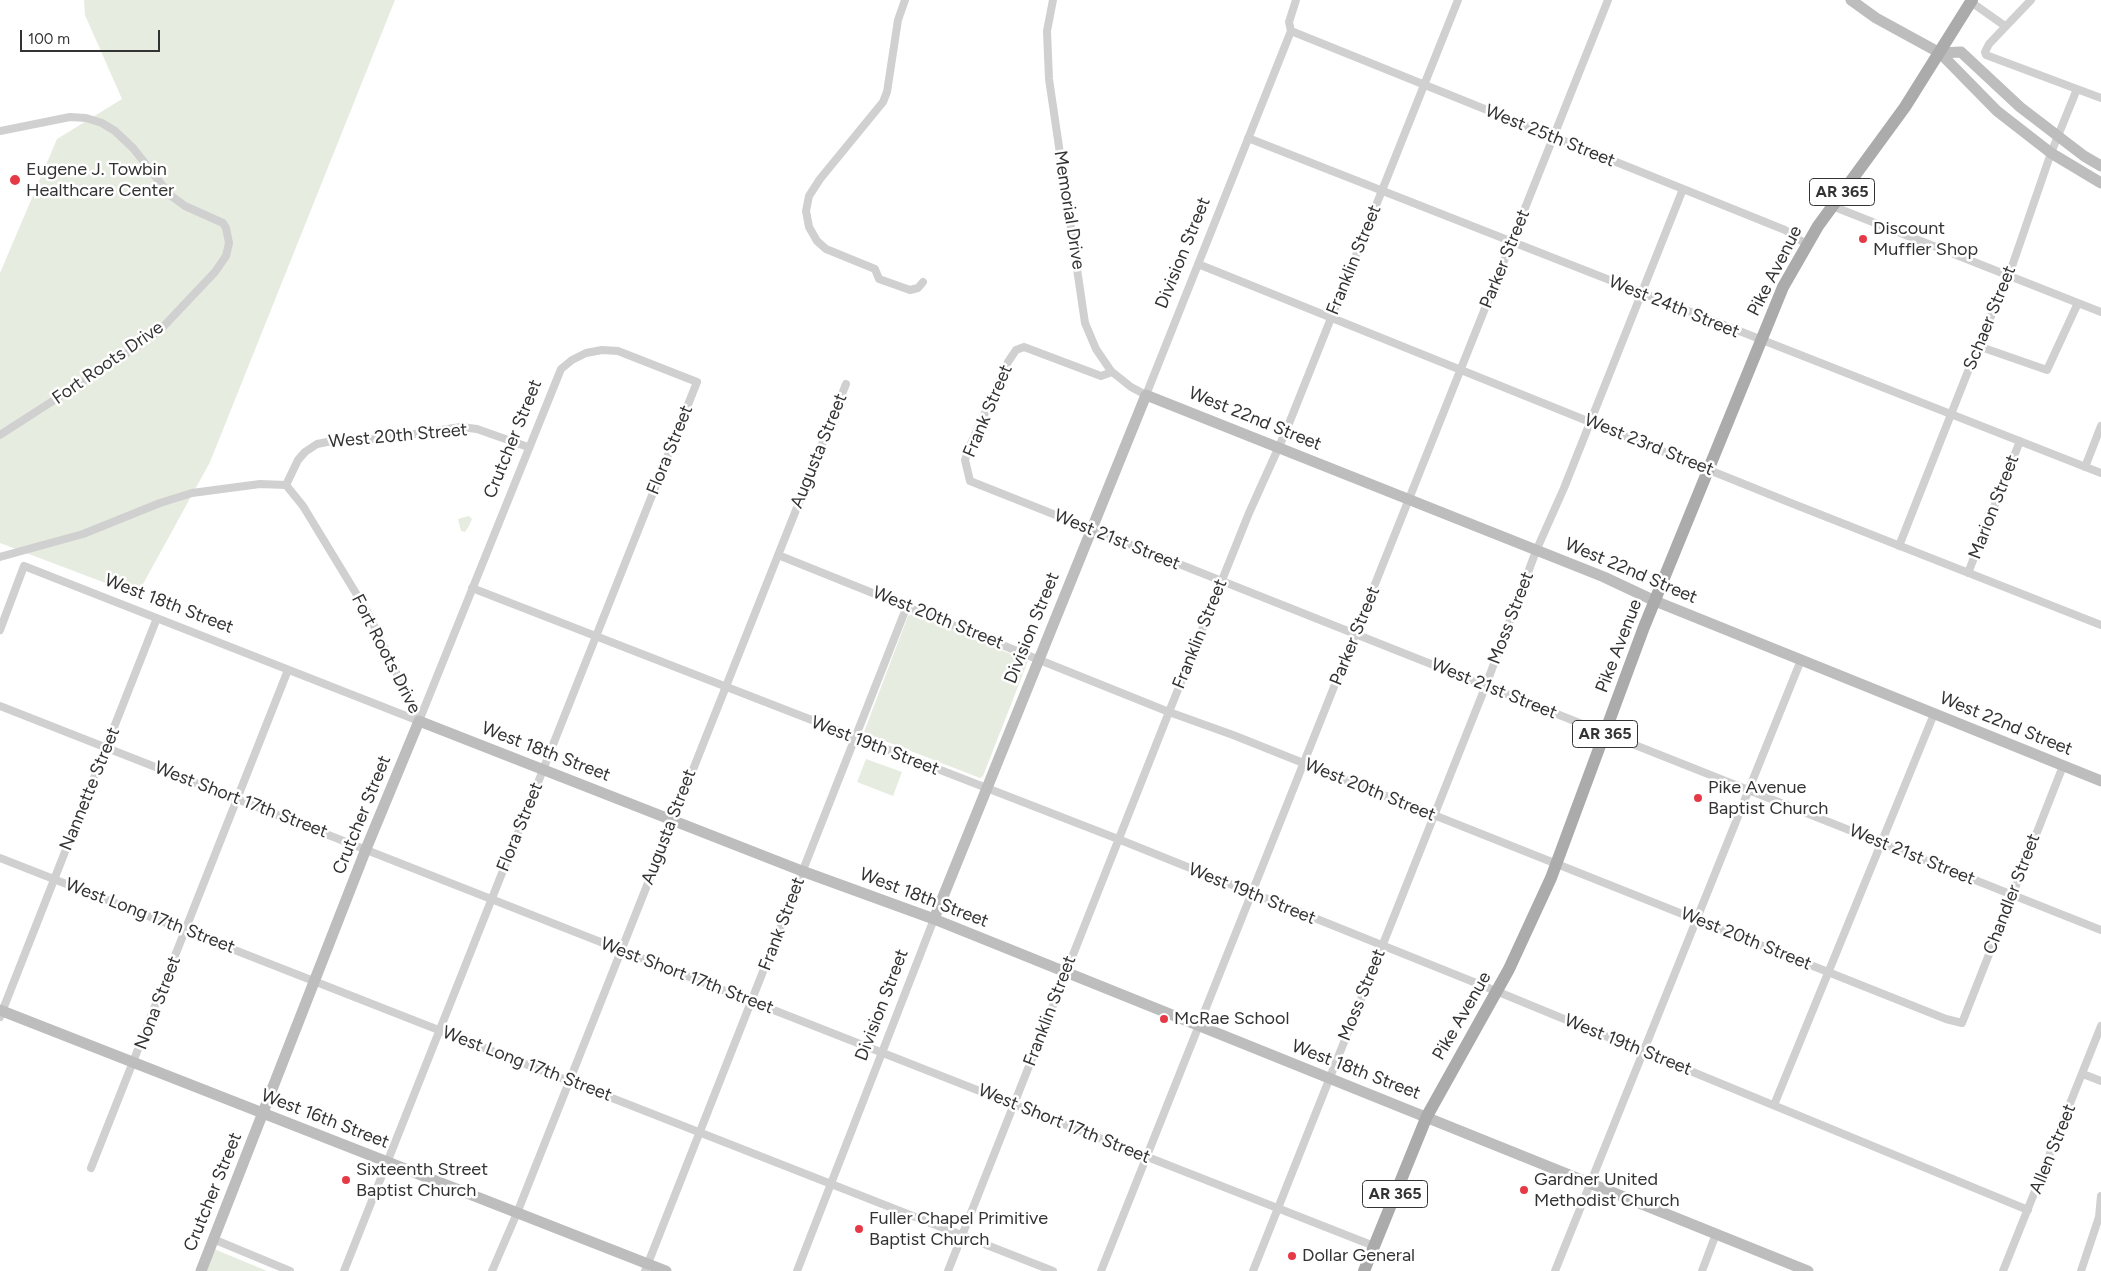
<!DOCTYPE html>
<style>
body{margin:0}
#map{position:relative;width:2101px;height:1271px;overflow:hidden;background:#fff;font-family:Figtree,sans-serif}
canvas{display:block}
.scale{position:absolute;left:20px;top:30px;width:140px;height:22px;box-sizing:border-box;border:2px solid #333;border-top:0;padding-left:6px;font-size:15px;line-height:18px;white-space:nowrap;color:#333;-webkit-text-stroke:4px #fff;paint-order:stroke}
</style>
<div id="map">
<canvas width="2101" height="1271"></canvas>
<div class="scale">100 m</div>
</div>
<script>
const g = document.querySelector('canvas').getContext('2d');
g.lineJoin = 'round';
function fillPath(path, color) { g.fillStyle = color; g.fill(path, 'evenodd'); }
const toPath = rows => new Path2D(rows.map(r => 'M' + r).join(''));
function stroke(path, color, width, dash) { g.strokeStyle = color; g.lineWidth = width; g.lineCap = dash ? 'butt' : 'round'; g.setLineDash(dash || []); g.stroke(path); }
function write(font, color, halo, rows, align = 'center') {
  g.font = font + ' Figtree,sans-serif'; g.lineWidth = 5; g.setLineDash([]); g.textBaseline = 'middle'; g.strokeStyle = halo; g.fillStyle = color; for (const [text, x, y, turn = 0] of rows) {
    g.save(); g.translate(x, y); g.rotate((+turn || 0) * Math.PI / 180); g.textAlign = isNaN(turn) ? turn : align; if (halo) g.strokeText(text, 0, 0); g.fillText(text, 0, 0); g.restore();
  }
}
const green = toPath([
 [84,0,395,0,210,462,137,595,0,543,0,273,57,139,122,99,85,15],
 [469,516,472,519,469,526,465,532,461,531,458,519],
 [913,614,1028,661,983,776,980,778,867,734,864,732,908,616],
 [866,759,902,772,893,796,857,782],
 [214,1249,267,1271,206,1271]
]);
const street = toPath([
 [905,0,898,20,887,92,883,102,820,179,809,196,806,211,809,227,817,241,826,249,875,269,879,279,910,290,918,288,923,282],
 [1053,0,1047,31,1049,79,1085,323,1096,349,1111,371,1131,387,1146,395,1291,31,1289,22,1296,0],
 [2031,0,1989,44,1985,52,1986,55,2101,98],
 [1971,2,2005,26],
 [1291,31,1785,230,1806,244],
 [0,131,70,117,86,118,102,123,115,131,133,148,170,195,185,206,223,223,226,228,229,243,226,256,215,272,162,328,138,346,0,435],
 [1248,138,2101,473],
 [1832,206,2101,312],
 [1198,264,1791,503,2101,625],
 [1978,346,2047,370,2078,303],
 [1112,372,1101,376,1024,347,1016,350,1008,362,970,446,965,460,970,481,2101,930],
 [2085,467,2101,426],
 [286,485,298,460,305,452,317,444,327,442,388,438,461,427,477,429,528,447],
 [1899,546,1978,346,2009,275,2051,153,2077,89],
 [778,555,1169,712,1233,735,1946,1019,1962,1023,2063,766],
 [0,557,83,534,160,503,192,493,260,484,286,485,303,506,368,613,419,721],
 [1968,573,2020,441],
 [472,588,1118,839,1496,991,2028,1210],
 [0,630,24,566,419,721],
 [0,706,1374,1246],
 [0,858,1053,1271],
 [0,1017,157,618],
 [2083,1074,2101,1081],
 [1774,1105,1934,714],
 [91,1168,288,670],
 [213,1239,290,1271],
 [344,1271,697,382,618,351,602,350,586,353,572,360,561,369,419,721],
 [492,1271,517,1213,846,384],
 [645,1271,907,606],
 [797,1271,934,919],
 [948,1271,1169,712,1249,513,1286,431,1458,0],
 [1101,1271,1608,0],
 [1253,1271,1486,685,1536,551,1564,488,1683,189],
 [1555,1271,1801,660],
 [1702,1271,1716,1234],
 [2003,1271,2101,1026],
 [2081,1271,2099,1217,2101,1196]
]);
const secondary = toPath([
 [1851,0,1876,18,1940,53,1997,111,2051,153,2101,183],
 [1940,53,1961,52,2020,107,2084,156,2101,166],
 [934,919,1146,395,1604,577,1655,601,2101,781],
 [0,1010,666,1271],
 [201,1271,366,849,419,721,802,871,934,919,1808,1271]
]);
const primary = toPath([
 [1364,1271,1427,1116,1509,969,1551,878,1644,627,1783,287,1818,226,1905,107,1972,0]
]);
const markers = [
 [15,180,6,"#e63946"],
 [1863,239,5,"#e63946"],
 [1698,798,5,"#e63946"],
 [1164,1019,5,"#e63946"],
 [346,1180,5,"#e63946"],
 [1524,1190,5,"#e63946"],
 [859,1229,5,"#e63946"],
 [1292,1256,5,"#e63946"]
];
const shields = [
 [1842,192,65],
 [1605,734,65],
 [1395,1194,65]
];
const shieldNames = [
 ["AR 365",1842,192],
 ["AR 365",1605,734],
 ["AR 365",1395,1194]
];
const streetNames = [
 ["West 25th Street",1550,136,22],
 ["Memorial Drive",1069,210,81],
 ["Division Street",1183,253,-68],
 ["Parker Street",1505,259,-68],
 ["Franklin Street",1354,260,-68],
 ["Pike Avenue",1775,271,-63],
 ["West 24th Street",1674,307,22],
 ["Schaer Street",1990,318,-68],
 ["Fort Roots Drive",108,363,-35],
 ["Frank Street",988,411,-67],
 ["West 22nd Street",1255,419,22],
 ["West 20th Street",398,436,-5],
 ["Crutcher Street",513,439,-68],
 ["West 23rd Street",1649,445,22],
 ["Flora Street",670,450,-68],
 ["Augusta Street",819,451,-68],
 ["Marion Street",1994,507,-69],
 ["West 21st Street",1117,540,22],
 ["West 22nd Street",1631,571,23],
 ["West 18th Street",169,604,21],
 ["West 20th Street",938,618,22],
 ["Moss Street",1511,618,-69],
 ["Division Street",1032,628,-68],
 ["Franklin Street",1200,634,-68],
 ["Parker Street",1355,636,-68],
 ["Pike Avenue",1619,646,-69],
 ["Fort Roots Drive",386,654,63],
 ["West 21st Street",1494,689,22],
 ["West 22nd Street",2006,724,22],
 ["West 19th Street",875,746,21],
 ["West 18th Street",546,752,21],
 ["Nannette Street",90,789,-68],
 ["West 20th Street",1370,790,22],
 ["West Short 17th Street",241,800,21],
 ["Crutcher Street",362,815,-68],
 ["Flora Street",520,827,-68],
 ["Augusta Street",669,827,-69],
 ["West 21st Street",1912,855,22],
 ["West 19th Street",1252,894,22],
 ["Chandler Street",2012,894,-69],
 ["West 18th Street",924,898,21],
 ["West Long 17th Street",150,916,21],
 ["Frank Street",782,924,-69],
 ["West 20th Street",1746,939,22],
 ["West Short 17th Street",687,976,21],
 ["Moss Street",1362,995,-68],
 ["Nona Street",158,1003,-69],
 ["Division Street",882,1005,-69],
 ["Franklin Street",1050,1011,-69],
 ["Pike Avenue",1462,1016,-60],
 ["West 19th Street",1628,1045,22],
 ["West Long 17th Street",527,1064,21],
 ["West 18th Street",1356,1070,21],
 ["West 16th Street",325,1119,21],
 ["West Short 17th Street",1064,1124,22],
 ["Allen Street",2053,1149,-68],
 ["Crutcher Street",213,1192,-68]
];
const poiNames = [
 ["Eugene J. Towbin",26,170],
 ["Healthcare Center",26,191],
 ["Discount",1873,229],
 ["Muffler Shop",1873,250],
 ["Pike Avenue",1708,788],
 ["Baptist Church",1708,809],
 ["McRae School",1174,1019],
 ["Sixteenth Street",356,1170],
 ["Baptist Church",356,1191],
 ["Gardner United",1534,1180],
 ["Methodist Church",1534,1201],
 ["Fuller Chapel Primitive",869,1219],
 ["Baptist Church",869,1240],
 ["Dollar General",1302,1256]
];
fillPath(green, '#e6ecdf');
stroke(street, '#d0d0d0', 8);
stroke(secondary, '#bdbdbd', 11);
stroke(primary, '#ababab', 12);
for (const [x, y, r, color] of markers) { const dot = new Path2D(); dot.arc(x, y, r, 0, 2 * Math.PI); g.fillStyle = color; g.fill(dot); stroke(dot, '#fff', 2); }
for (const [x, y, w] of shields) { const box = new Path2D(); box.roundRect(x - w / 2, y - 13.5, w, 27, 4); g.fillStyle = '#fff'; g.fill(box); stroke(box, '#333', 1); }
write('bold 16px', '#333', null, shieldNames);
write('18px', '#333', '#fff', streetNames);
write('18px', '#333', '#fff', poiNames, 'left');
</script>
